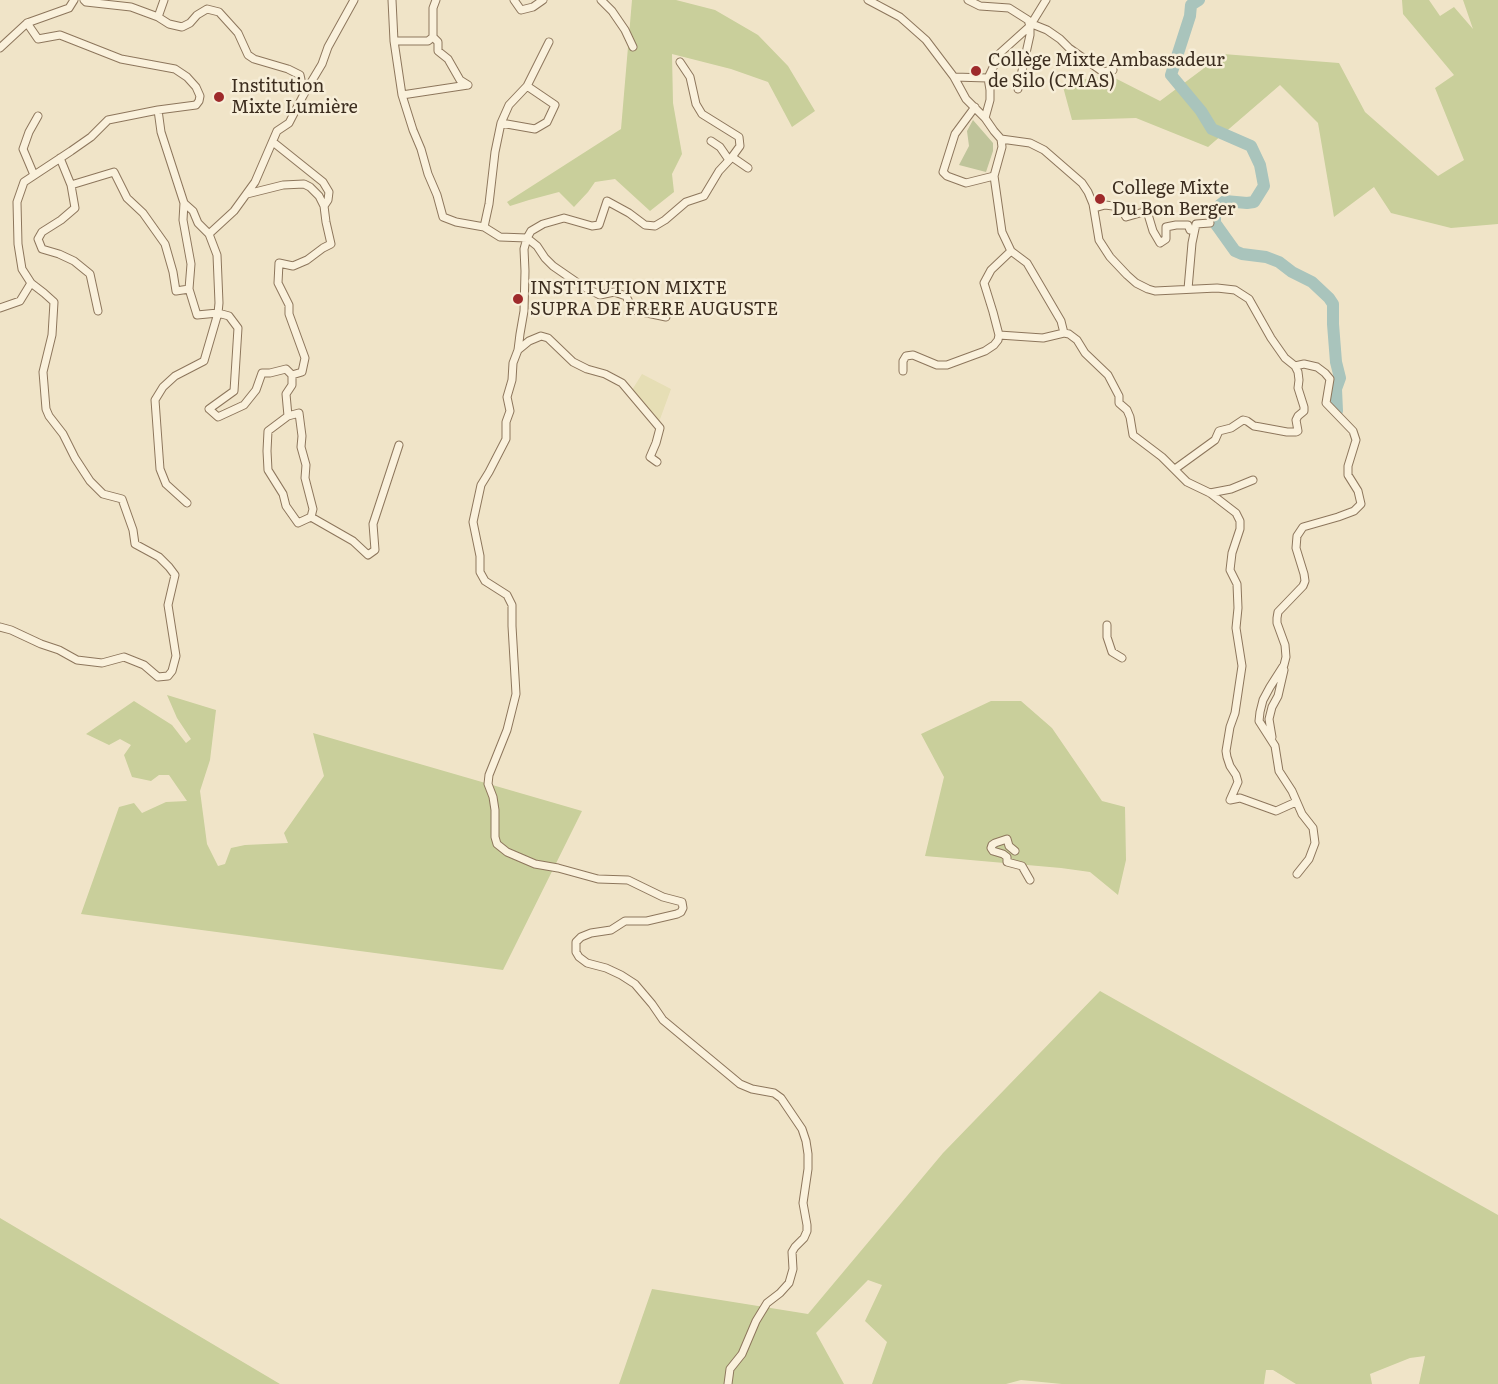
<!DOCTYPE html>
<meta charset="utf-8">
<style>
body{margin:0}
canvas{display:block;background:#f0e4c8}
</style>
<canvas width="1498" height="1384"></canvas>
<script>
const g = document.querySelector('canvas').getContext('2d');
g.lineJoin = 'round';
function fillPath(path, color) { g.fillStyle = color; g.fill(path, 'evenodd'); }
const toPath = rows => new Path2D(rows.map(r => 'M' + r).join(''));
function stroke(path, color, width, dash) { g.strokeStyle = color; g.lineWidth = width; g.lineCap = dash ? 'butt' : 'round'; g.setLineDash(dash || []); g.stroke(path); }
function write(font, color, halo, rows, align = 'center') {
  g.font = font + ' Literata,serif'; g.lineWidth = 5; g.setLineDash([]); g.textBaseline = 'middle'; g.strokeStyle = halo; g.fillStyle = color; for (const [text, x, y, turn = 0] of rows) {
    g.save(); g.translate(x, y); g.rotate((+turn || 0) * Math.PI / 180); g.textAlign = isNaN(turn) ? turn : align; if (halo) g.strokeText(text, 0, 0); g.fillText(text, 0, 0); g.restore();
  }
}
const farmland = toPath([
 [642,374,671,389,659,422,632,390]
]);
const green = toPath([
 [632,0,676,0,715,10,758,35,788,66,815,111,792,127,768,82,731,69,672,54,673,103,682,154,672,174,674,192,650,211,615,179,595,182,588,192,574,207,559,192,529,200,510,206,507,202,621,129],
 [1402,0,1429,0,1440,16,1454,7,1473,29,1463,0,1498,0,1498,224,1451,228,1391,213,1374,187,1334,217,1318,123,1280,85,1208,147,1136,118,1072,120,1062,83,1109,75,1160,101,1223,54,1339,63,1365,112,1438,176,1464,160,1435,88,1454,75,1403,14],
 [167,695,216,710,210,760,200,791,207,844,218,866,225,864,231,848,245,845,288,843,284,833,324,776,313,733,582,811,503,970,81,914,119,807,134,803,142,813,166,802,187,801,169,775,159,775,151,781,132,777,124,755,131,745,120,739,109,745,86,734,134,701,172,725,186,743,191,739,177,718],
 [991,701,1021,701,1052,728,1102,801,1125,807,1126,860,1118,895,1090,872,1061,868,925,856,944,777,921,734],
 [1100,991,1498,1215,1498,1384,1419,1384,1425,1356,1410,1358,1370,1374,1372,1384,1296,1384,1273,1370,1266,1370,1264,1384,1062,1384,1021,1380,1006,1384,872,1384,887,1342,865,1321,882,1285,868,1280,816,1333,844,1384,619,1384,652,1289,808,1314,943,1153],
 [0,1218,280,1384,0,1384]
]);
const cemetery = toPath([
 [973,120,993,143,993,151,986,172,959,165,969,146,967,131]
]);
const river = toPath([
 [1199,0,1191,5,1190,16,1171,75,1201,111,1212,129,1251,146,1260,165,1264,186,1254,202,1247,203,1225,201,1220,205,1215,214,1215,223,1235,251,1242,254,1266,257,1279,262,1292,272,1312,282,1329,298,1333,304,1333,324,1336,362,1340,378,1336,389,1337,411]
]);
const minor = toPath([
 [84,0,86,2,131,7,158,17,169,24,182,27,190,23,197,15,207,9,219,12,238,33,248,55,254,59,288,69,300,75,304,94],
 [392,0,394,41,402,95,413,130,421,149,428,174,437,195,443,217,456,222,484,227,500,237,527,238,524,249,525,271,524,311,520,334,518,350,513,363,512,380,507,397,510,411,506,422,506,439,489,472,481,485,473,522,480,556,480,572,485,581,507,595,512,605,512,626,516,694,507,730,489,775,488,784,493,797,495,810,495,837,497,844,507,852,535,864,558,868,598,879,628,880,663,897,682,902,683,908,681,912,677,914,647,921,625,921,611,930,591,933,581,937,576,942,576,952,579,957,587,963,606,968,621,975,635,984,652,1004,663,1020,740,1084,752,1089,774,1093,781,1098,802,1129,806,1141,808,1154,808,1169,803,1203,807,1225,807,1231,804,1238,795,1247,792,1252,793,1269,789,1283,780,1293,767,1303,756,1321,742,1354,730,1369,728,1384],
 [514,0,521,10,533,7,543,0],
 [601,0,612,11,625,30,633,47],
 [868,0,900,17,926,40,954,77,966,99,985,118,994,131,1001,139,1002,147,994,176,1002,232,1011,251,991,270,984,283,993,312,999,335,998,340,994,345,985,351,947,365,937,365,913,355,906,356,903,361,903,371],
 [968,0,980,6,1009,8,1028,20,1030,26,1030,35,1018,89],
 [158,17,164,0],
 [1032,24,1047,30,1060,39,1069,48,1103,72,1113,70],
 [433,37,438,42,438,51,448,59,460,80,468,85],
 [394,41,428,41,433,37,433,8,436,0],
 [0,48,27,23],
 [680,62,690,77,696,104,702,114,739,137,740,146,732,157,748,168],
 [954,77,988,78],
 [402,95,468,85],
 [975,107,955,134,943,172,947,176,966,183,994,176],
 [158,110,161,132,184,203,193,211,198,223,209,234,217,255,219,303,218,313,204,361,175,376,163,387,155,400,160,469,166,484,187,503],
 [985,118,990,100,990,90,988,78,1000,53,1030,26,1046,0],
 [501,123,535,129,547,122,555,105,527,86],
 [1001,139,1030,143,1044,150,1082,183,1088,192,1093,204,1099,240,1110,257,1127,275,1136,283,1148,289,1155,291,1217,288,1235,290,1249,299,1271,338,1285,358,1295,366,1304,364,1317,367,1325,373,1330,379,1326,403,1353,431,1356,440,1348,466,1348,475,1358,491,1361,504,1354,511,1338,517,1303,527,1297,536,1296,548,1304,574,1305,581,1303,586,1278,612,1277,618,1277,623,1285,645,1286,657,1284,665,1270,687,1263,700,1260,712,1259,721,1275,746,1279,771,1292,791,1302,814,1313,828,1315,843,1309,859,1297,874],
 [711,141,720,147,729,160],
 [273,142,323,182,329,192,328,200,324,206],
 [60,158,71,185,75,208,61,220,42,232,38,239,42,249,59,254,74,261,90,274,98,311],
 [34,175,23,149,29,132,38,116],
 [71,185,114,172,127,198,143,213,165,244,173,272,176,291,189,289],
 [247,194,283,185,304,184,310,187,319,196,324,206,326,222,331,244,323,248,307,260,293,266,279,263,278,283,289,305,289,314,305,358,302,372,292,375],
 [184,203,183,220,191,264,189,289,197,315,218,313,229,316,238,328,234,391,209,409,218,417,244,405,256,390,262,373,270,373,286,369,292,375,292,385,286,394,288,416,268,431,267,451,268,470,283,494,286,506,298,523,311,517,353,541,368,555,375,550,373,524,399,445],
 [1093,204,1098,207,1105,205,1113,206,1122,210,1126,217,1147,211,1153,231,1160,243,1166,239,1166,227,1176,225,1188,225,1190,230,1195,228],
 [484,227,489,204,495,152,501,123,509,105,527,86,549,42],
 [209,234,234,211,255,182,277,131,289,123,304,94,322,64,328,47,354,0],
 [1011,251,1027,263,1061,321,1064,333],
 [1188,289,1192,243,1196,224,1210,223],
 [0,308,20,301,31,283,22,269,18,244,17,202,24,182,71,151,91,137,108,120,158,110,196,105,199,101,200,96,196,87,187,77,175,69,121,59,60,35,38,39,27,23,69,8,74,0],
 [666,317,633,310,626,296,614,292,600,295,582,286,553,266,545,258,537,246,527,238,531,231,543,224,564,218,592,226,599,225,607,201,629,213,645,225,655,226,665,220,686,202,704,196,719,171,732,157],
 [999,335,1043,338,1064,333,1069,334,1077,340,1085,353,1108,375,1119,396,1119,403,1127,410,1130,417,1133,435,1162,457,1187,482,1210,493,1236,513,1240,521,1240,529,1232,553,1230,570,1237,584,1238,608,1236,628,1242,666,1235,713,1230,727,1226,751,1227,757,1230,766,1236,775,1238,782,1230,800,1240,798,1276,811,1296,802],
 [518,350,529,341,541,336,548,338,573,362,587,369,605,374,622,383,660,428,656,443,650,457,657,462],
 [288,416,299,413,302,436,301,447,306,465,305,478,313,509,311,517],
 [1175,469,1215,440,1219,431,1231,428,1243,420,1247,421,1254,426,1260,427,1287,432,1296,432,1298,431,1296,420,1298,416,1304,411,1304,407,1298,388,1299,380,1298,372,1295,366],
 [1210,493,1231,489,1253,480],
 [1107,625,1107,637,1112,652,1122,658],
 [0,627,11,630,41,644,59,650,77,660,102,663,124,657,144,665,158,677,168,676,172,671,176,656,168,605,175,575,169,567,159,557,135,544,133,530,122,499,103,494,90,481,75,458,63,434,49,416,46,409,43,372,52,335,54,302,44,293,31,283],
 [1272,737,1269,719,1272,707,1278,696,1284,670],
 [1015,851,1009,846,1007,839,995,843,992,845,991,848,993,851,1003,854,1007,857,1007,862,1022,866,1030,880]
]);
const markers = [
 [976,71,6,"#9e2a2b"],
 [219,97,6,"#9e2a2b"],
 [1100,199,6,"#9e2a2b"],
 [518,299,6,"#9e2a2b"]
];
const poiNames = [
 ["Collège Mixte Ambassadeur",988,61],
 ["de Silo (CMAS)",988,82],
 ["Institution",231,87],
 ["Mixte Lumière",231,108],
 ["College Mixte",1112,189],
 ["Du Bon Berger",1112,210],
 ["INSTITUTION MIXTE",530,289],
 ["SUPRA DE FRERE AUGUSTE",530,310]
];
fillPath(farmland, '#e6deb5');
fillPath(green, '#c9cf9b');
fillPath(cemetery, '#bfc49a');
stroke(river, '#a9c4bc', 12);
stroke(minor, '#8d765c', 9);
stroke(minor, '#faf1dc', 7);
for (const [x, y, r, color] of markers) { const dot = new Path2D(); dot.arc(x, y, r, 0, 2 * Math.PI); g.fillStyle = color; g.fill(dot); stroke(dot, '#f7eed8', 2); }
write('18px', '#3d2e20', '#f7eed8', poiNames, 'left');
</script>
